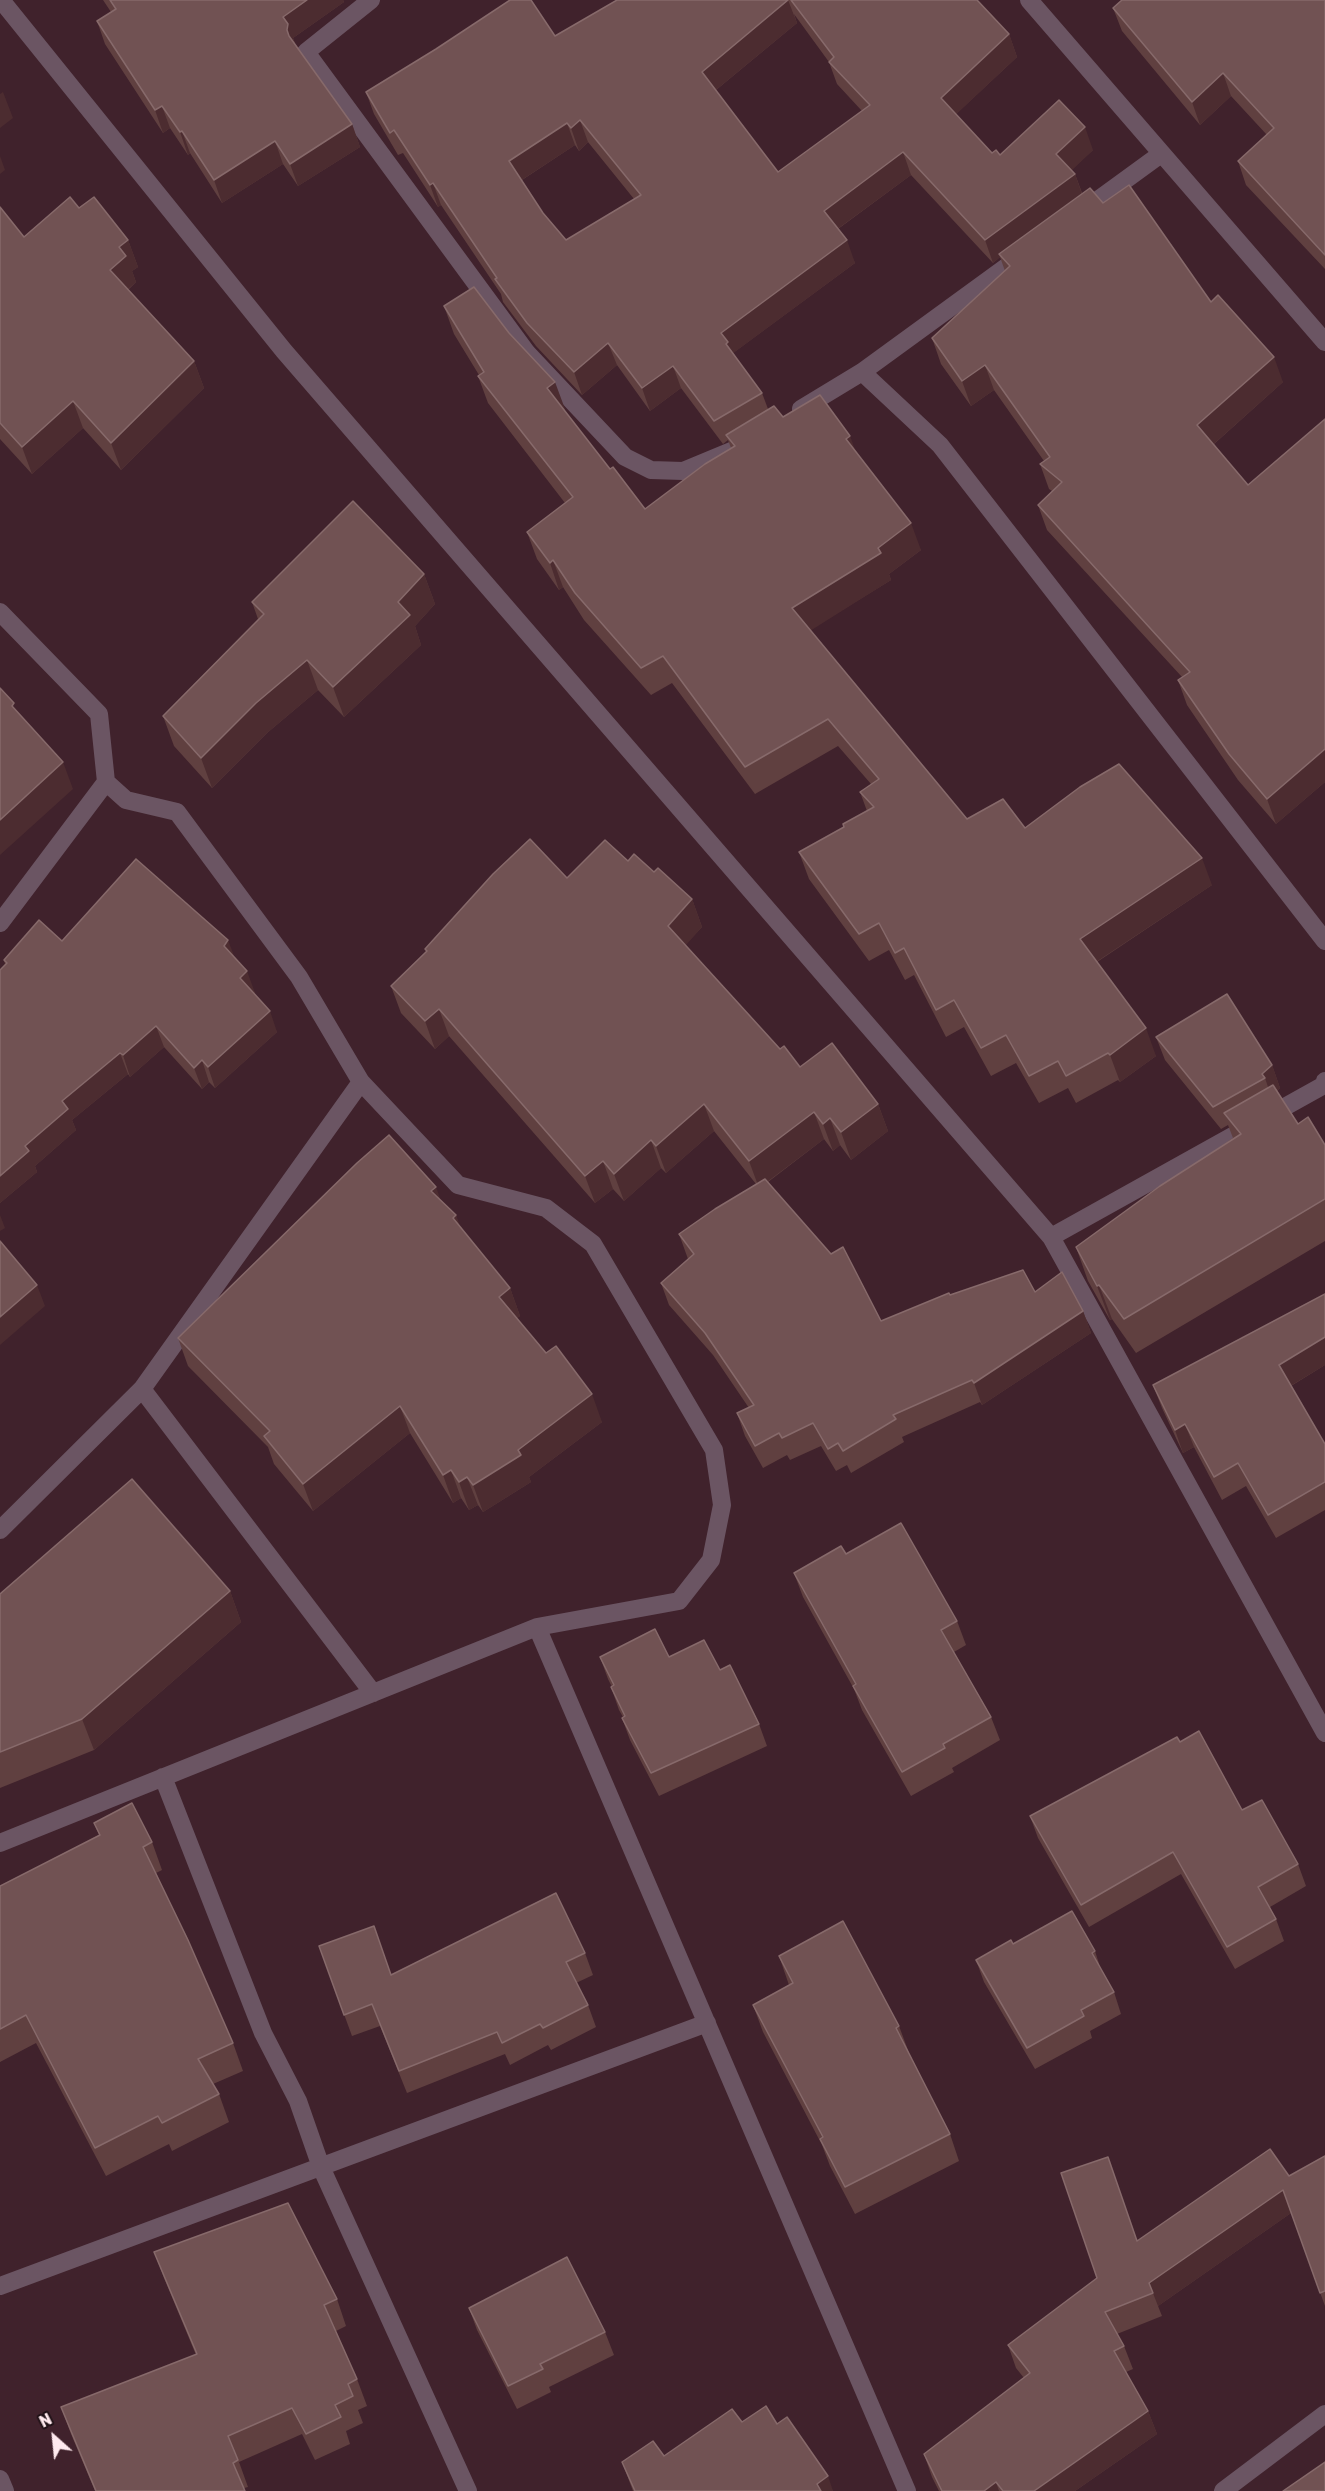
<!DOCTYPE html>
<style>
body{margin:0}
#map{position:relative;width:1325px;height:2491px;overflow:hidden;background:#40222c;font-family:Rubik,sans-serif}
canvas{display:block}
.north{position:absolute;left:24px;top:2407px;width:60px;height:60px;-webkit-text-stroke:4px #1e1015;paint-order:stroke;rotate:333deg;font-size:16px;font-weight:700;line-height:24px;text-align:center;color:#ffeaef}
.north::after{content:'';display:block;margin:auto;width:21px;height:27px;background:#ffeaef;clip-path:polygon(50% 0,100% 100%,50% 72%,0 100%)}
</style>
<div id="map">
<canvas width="1325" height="2491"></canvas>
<div class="north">N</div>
</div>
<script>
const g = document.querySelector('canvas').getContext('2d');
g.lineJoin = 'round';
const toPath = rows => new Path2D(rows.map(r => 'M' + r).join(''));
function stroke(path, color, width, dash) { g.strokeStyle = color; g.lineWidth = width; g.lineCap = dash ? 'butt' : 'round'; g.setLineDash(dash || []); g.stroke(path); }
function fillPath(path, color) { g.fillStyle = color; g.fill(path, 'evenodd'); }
const minor = toPath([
 [1,0,284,351,1051,1237,1325,1733],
 [371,0,306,52,527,353,625,457,651,470,683,471,736,449],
 [1029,0,1325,342],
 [1080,213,1161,154],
 [862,372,940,445,1325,941],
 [801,409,862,372,1024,254],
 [0,612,99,714,106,782,0,923],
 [1051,1237,1324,1085,1325,1081],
 [142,1389,373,1693],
 [0,1530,142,1389,361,1082],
 [537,1627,907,2491],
 [163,1777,263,2033,298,2101,321,2167,468,2491],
 [0,1843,537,1627,679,1601,711,1560,722,1505,714,1450,593,1244,546,1208,458,1185,361,1082,299,977,177,812,126,800,106,782],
 [0,2286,707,2023],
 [0,2479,5,2491],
 [1223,2491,1325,2414]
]);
const wall = toPath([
 [103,0,343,0,344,2,293,38,296,46,352,124,360,147,298,186,283,164,222,203,190,153,188,155,170,128,163,133,105,44,97,21,111,12],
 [617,0,977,0,1009,34,1017,57,956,114,992,153,1000,155,1093,150,1071,170,1075,174,1082,193,1103,203,1211,302,1283,382,1214,444,1248,485,1325,419,1325,782,1276,824,1238,780,1187,705,1178,680,1182,677,1047,530,1038,505,1052,491,1049,489,1040,464,1044,461,994,390,971,406,941,364,932,338,1005,271,1000,257,993,263,911,175,838,229,855,263,733,353,762,393,768,409,783,417,856,452,921,550,889,574,891,580,810,630,967,819,1025,828,1212,885,1097,962,1156,1056,1120,1082,1118,1080,1076,1103,1068,1088,1039,1103,1016,1063,991,1076,964,1027,946,1037,914,975,905,980,889,950,869,961,809,879,799,852,844,827,867,811,860,792,871,784,838,746,755,794,672,683,651,695,584,620,563,587,559,590,537,559,527,532,565,503,488,403,478,376,479,375,454,334,444,306,565,409,564,410,610,469,645,509,731,448,728,440,723,444,681,388,650,411,617,365,582,395,536,346,503,302,501,294,441,205,438,207,403,153,398,155,374,114,366,92,555,36],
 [794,14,829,62,837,84,862,111,778,172,716,90,797,23],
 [588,142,634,199,566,240,543,213,522,180,575,145,579,151],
 [1325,0,1325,269,1246,185,1238,161,1267,135,1231,96,1200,125,1122,31,1113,8],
 [0,207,24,237,79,208,128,240,138,267,132,271,136,282,128,290,194,361,204,388,121,470,83,428,32,474,0,439],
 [424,574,435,604,415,626,421,645,344,717,318,690,267,733,212,788,174,746,163,716,258,619,252,602],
 [628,861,654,872,692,899,702,927,685,945,780,1049,800,1067,878,1104,888,1131,851,1160,840,1145,833,1151,824,1139,768,1182,881,1321,950,1295,1035,1292,1083,1311,1091,1333,982,1405,980,1402,902,1437,904,1442,851,1473,847,1465,836,1471,821,1446,790,1460,787,1455,763,1468,745,1436,737,1413,749,1408,713,1355,669,1305,661,1283,688,1259,679,1234,756,1184,714,1131,666,1173,661,1168,624,1201,613,1189,595,1203,449,1036,435,1049,401,1013,391,986,426,952,425,949,567,878],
 [62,941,235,958,255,993,254,993,277,1032,215,1088,209,1082,202,1089,164,1047,130,1077,128,1074,72,1120,76,1130,35,1166,37,1172,0,1203,0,970,5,964,4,960],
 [1156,1037,1272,1065,1280,1088,1277,1091,1298,1124,1325,1145,1325,1241,1136,1353,1112,1319,1110,1320,1088,1281,1076,1247,1233,1138,1228,1125,1221,1129,1165,1060],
 [441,1201,456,1215,459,1226,510,1288,520,1316,517,1318,602,1422,529,1477,531,1482,483,1512,478,1505,469,1510,461,1498,453,1503,410,1433,313,1511,274,1464,268,1447,188,1366,178,1338],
 [1325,1365,1291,1386,1325,1444,1325,1510,1276,1538,1246,1486,1222,1500,1194,1447,1183,1453,1162,1408,1153,1385],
 [846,1554,957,1621,966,1645,954,1652,991,1717,1000,1740,952,1768,954,1772,911,1796,862,1710,854,1689,803,1597,794,1573],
 [230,1591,241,1622,94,1750,0,1788,0,1594],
 [600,1657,669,1657,720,1670,759,1724,767,1746,659,1796,630,1740,622,1718,623,1717,619,1710,611,1687,612,1687,608,1679],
 [1180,1742,1242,1810,1298,1864,1306,1886,1270,1907,1276,1919,1284,1941,1235,1969,1181,1874,1089,1927,1038,1838,1030,1816],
 [94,1823,152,1842,162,1870,156,1873,233,2043,243,2071,213,2084,219,2094,229,2122,172,2151,169,2144,106,2176,36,2043,0,2062,0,1886,99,1835],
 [1013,1944,1095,1951,1101,1970,1114,1992,1121,2014,1090,2031,1092,2038,1035,2069,984,1982,976,1960],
 [319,1946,392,1975,585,1953,593,1975,576,1983,588,2005,596,2027,551,2050,548,2045,510,2065,505,2054,407,2093,380,2026,352,2036],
 [779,1956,899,2026,909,2053,950,2134,959,2161,855,2214,830,2166,822,2145,763,2032,753,2005,789,1985],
 [1325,2156,1325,2306,1291,2213,1158,2306,1162,2316,1117,2334,1124,2346,1133,2369,1126,2372,1148,2411,1157,2434,1075,2491,939,2491,932,2477,924,2454,1024,2378,1016,2368,1008,2345,1097,2278,1108,2157,1137,2241,1289,2176],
 [154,2252,337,2299,346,2326,336,2331,357,2379,367,2406,358,2410,363,2423,346,2431,350,2444,315,2460,302,2434,239,2462,248,2487,244,2488,245,2491,95,2491,71,2434,61,2407,196,2355,164,2278],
 [469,2308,605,2332,614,2355,549,2387,551,2392,517,2409,477,2330],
 [742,2422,777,2424,833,2491,633,2491,622,2462,664,2456]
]);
const shadedWall = toPath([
 [307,0,343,0,344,2,293,38,296,47,295,53,287,30,283,17],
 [788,0,797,23,711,94,702,72],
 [1009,34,1017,57,949,121,941,98],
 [1223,73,1231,96,1200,125,1192,102],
 [3,92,13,118,0,128,0,94],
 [162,106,170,128,163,133,155,110],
 [580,120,588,142,579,151,571,128],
 [567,123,575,145,517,183,509,161],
 [352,124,360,147,298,186,290,164],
 [1085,127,1093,150,1065,177,1056,154],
 [182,131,190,153,188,155,180,132],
 [275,141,283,164,222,203,214,180],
 [903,152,911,175,832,233,824,211],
 [0,156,5,170,0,174],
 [1075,174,1083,197,999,254,1000,257,993,263,985,240],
 [433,183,441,205,438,207,430,185],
 [128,240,138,267,132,271,136,282,119,297,110,270,119,247],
 [847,240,855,263,732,354,734,367,721,333],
 [608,343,617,365,582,395,574,372],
 [1274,357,1283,382,1207,450,1197,425],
 [194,361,204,388,121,470,111,443],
 [985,365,994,390,971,406,962,381],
 [673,366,681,388,650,411,642,388],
 [555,382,565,409,557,416,547,388],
 [73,401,83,428,32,474,22,447],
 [850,436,860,463,846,439],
 [911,523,921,550,889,574,891,580,802,636,792,608,878,548],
 [553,560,563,587,559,590,550,563],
 [424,574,435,604,415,626,421,645,344,717,333,687,398,602],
 [307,660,318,690,267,733,212,788,201,758,256,703],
 [1325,749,1325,782,1276,824,1267,799],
 [63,762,73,789,0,855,0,820],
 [1202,858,1212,885,1090,966,1080,939],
 [692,899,702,927,678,954,668,926],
 [228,940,236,961,224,946],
 [247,971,255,993,247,999,240,978],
 [439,1009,449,1036,435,1049,425,1021],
 [270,1011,277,1032,215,1088,208,1067],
 [156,1026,164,1047,130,1077,123,1055],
 [1146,1028,1156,1056,1120,1082,1110,1055],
 [120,1053,128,1074,72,1120,76,1130,35,1166,37,1172,0,1203,0,1176,62,1101],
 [202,1060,209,1082,202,1089,194,1068],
 [1272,1065,1280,1088,1271,1096,1265,1078,1262,1074],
 [704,1104,714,1131,666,1173,656,1146],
 [878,1104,888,1131,851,1160,841,1132],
 [814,1112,824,1139,759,1188,749,1161],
 [830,1118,840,1145,833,1151,823,1124],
 [651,1140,661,1168,624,1201,614,1174],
 [603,1161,613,1189,595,1203,585,1176],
 [436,1187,446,1215,431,1191],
 [0,1215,5,1228,0,1231],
 [456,1215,466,1243,453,1218],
 [37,1285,45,1306,0,1345,0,1317],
 [1099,1285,1112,1319,1110,1320,1097,1286],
 [510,1288,520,1316,509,1325,499,1297],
 [1083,1311,1091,1333,982,1405,974,1383],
 [1325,1337,1325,1365,1287,1388,1279,1365],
 [592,1394,602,1422,529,1477,531,1482,483,1512,473,1485],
 [400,1406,410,1433,313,1511,303,1484],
 [1185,1424,1194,1447,1183,1453,1175,1430],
 [451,1470,461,1498,453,1503,443,1475],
 [467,1477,478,1505,469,1510,459,1482],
 [230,1591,241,1622,94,1750,82,1719],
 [1283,2190,1291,2213,1158,2306,1149,2283],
 [1148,2411,1157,2434,1075,2491,1034,2491],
 [828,2476,833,2491,819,2491,817,2484],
 [996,2482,999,2491,984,2491]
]);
const building = toPath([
 [110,0,307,0,283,17,288,24,287,30,289,36,352,124,290,164,275,141,214,180,182,131,180,132,162,106,155,110,97,21,116,9,110,0],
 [510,0,531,0,555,36,617,0,788,0,702,72,778,172,870,105,829,62,834,57,791,0,977,0,1009,34,941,98,992,153,996,150,1000,155,1059,100,1085,127,1056,154,1075,174,985,240,903,152,824,211,847,240,721,333,728,342,726,344,762,393,714,421,673,366,642,388,608,343,574,372,527,323,495,279,497,278,433,183,430,185,394,130,390,133,366,92,436,49,510,0],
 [580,120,641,195,566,240,543,213,509,161,567,123,571,128,580,120],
 [1122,0,1325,0,1325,255,1238,161,1274,128,1223,73,1192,102,1113,8,1122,0],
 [1129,185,1211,302,1218,295,1274,357,1197,425,1248,485,1325,419,1325,749,1267,799,1229,754,1178,680,1190,672,1038,505,1062,482,1040,464,1050,457,985,365,962,381,932,338,1010,266,999,254,1090,188,1103,203,1129,185],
 [70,197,79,208,94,197,128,240,119,247,126,256,110,270,194,361,111,443,73,401,22,447,0,423,0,207,24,237,70,197],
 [474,287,509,333,555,382,547,388,610,469,613,467,645,509,705,464,735,446,726,435,774,406,783,417,820,395,850,436,846,439,911,523,878,548,881,553,792,608,967,819,1003,799,1025,828,1080,787,1119,764,1202,858,1080,939,1146,1028,1110,1055,1108,1053,1066,1076,1058,1061,1029,1076,1006,1035,981,1048,954,1000,936,1010,904,948,895,953,879,923,859,934,799,852,844,827,843,824,874,807,860,792,879,779,828,719,745,767,663,656,641,668,575,593,553,560,550,563,527,532,573,497,478,376,484,372,444,306,474,287],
 [353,501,424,574,398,602,410,615,333,687,307,660,256,703,201,758,163,716,264,614,252,602,353,501],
 [0,688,14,703,12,706,63,762,0,820,0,688],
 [530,839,567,878,605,840,628,861,634,854,654,872,658,868,692,899,668,926,780,1049,784,1046,800,1067,832,1043,878,1104,841,1132,830,1118,823,1124,814,1112,749,1161,704,1104,656,1146,651,1140,614,1174,603,1161,585,1176,439,1009,425,1021,391,986,427,951,425,949,493,874,530,839],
 [136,859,228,940,224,946,247,971,240,978,270,1011,208,1067,202,1060,194,1068,156,1026,123,1055,120,1053,62,1101,68,1109,25,1146,29,1151,0,1176,0,970,7,963,4,960,39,920,62,941,136,859],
 [1227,994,1272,1065,1262,1074,1265,1078,1213,1107,1156,1037,1227,994],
 [1273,1085,1298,1124,1308,1117,1325,1145,1325,1199,1124,1319,1099,1285,1097,1286,1076,1247,1160,1186,1241,1134,1224,1113,1273,1085],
 [389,1135,436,1187,431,1191,456,1215,453,1218,510,1288,499,1297,546,1353,556,1346,592,1394,518,1450,521,1455,473,1485,467,1477,459,1482,451,1470,443,1475,400,1406,303,1484,264,1436,270,1431,178,1338,357,1163,389,1135],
 [765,1179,831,1254,843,1247,881,1321,949,1293,950,1295,1023,1270,1035,1292,1062,1272,1083,1311,974,1383,972,1380,893,1415,896,1419,843,1451,838,1443,828,1449,813,1423,782,1438,779,1433,755,1446,737,1413,754,1405,705,1333,661,1283,694,1254,679,1234,715,1209,765,1179],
 [0,1241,37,1285,0,1317,0,1241],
 [1325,1294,1325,1337,1279,1365,1325,1444,1325,1482,1268,1515,1238,1463,1214,1477,1185,1424,1175,1430,1153,1385,1325,1294],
 [132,1479,230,1591,82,1719,0,1752,0,1594,132,1479],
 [901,1523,957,1621,941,1630,991,1717,943,1744,945,1748,902,1772,853,1686,856,1684,794,1573,841,1546,846,1554,901,1523],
 [655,1629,669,1657,704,1640,720,1670,730,1665,759,1724,651,1773,622,1718,625,1716,611,1687,614,1685,600,1657,655,1629],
 [1199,1731,1242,1810,1262,1800,1298,1864,1258,1887,1276,1919,1227,1947,1173,1852,1081,1905,1030,1816,1177,1737,1180,1742,1199,1731],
 [132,1803,152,1842,143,1847,188,1940,233,2043,198,2059,219,2094,162,2123,158,2116,95,2148,26,2015,0,2029,0,1886,100,1835,94,1823,132,1803],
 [556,1893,585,1953,566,1962,588,2005,543,2028,540,2024,502,2043,497,2032,399,2071,372,2004,344,2015,319,1946,374,1926,391,1975,556,1893],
 [1072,1911,1095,1951,1092,1953,1114,1992,1081,2010,1084,2016,1027,2048,976,1960,1011,1940,1013,1944,1072,1911],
 [843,1921,899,2026,896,2028,950,2134,845,2187,820,2139,823,2137,753,2005,793,1983,779,1956,843,1921],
 [1270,2149,1289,2176,1325,2156,1325,2291,1320,2293,1283,2190,1149,2283,1153,2293,1105,2312,1124,2346,1114,2351,1148,2411,1034,2491,1003,2491,996,2482,984,2491,942,2491,924,2454,1030,2373,1008,2345,1097,2278,1061,2173,1108,2157,1137,2241,1270,2149],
 [288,2203,337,2299,324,2305,357,2379,348,2384,353,2396,335,2405,341,2417,306,2434,292,2408,228,2436,238,2460,233,2463,245,2491,96,2491,61,2407,197,2354,154,2252,288,2203],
 [567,2257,605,2332,540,2364,543,2369,508,2386,469,2308,567,2257],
 [766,2406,777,2424,787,2417,828,2476,817,2484,821,2491,635,2491,622,2462,653,2441,664,2456,732,2409,742,2422,766,2406],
 [1325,2462,1325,2491,1283,2491,1325,2462]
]);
stroke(minor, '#6b5563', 18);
fillPath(wall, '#604040');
fillPath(shadedWall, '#4c2c30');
fillPath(building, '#715253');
stroke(building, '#876a6b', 1.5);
</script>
